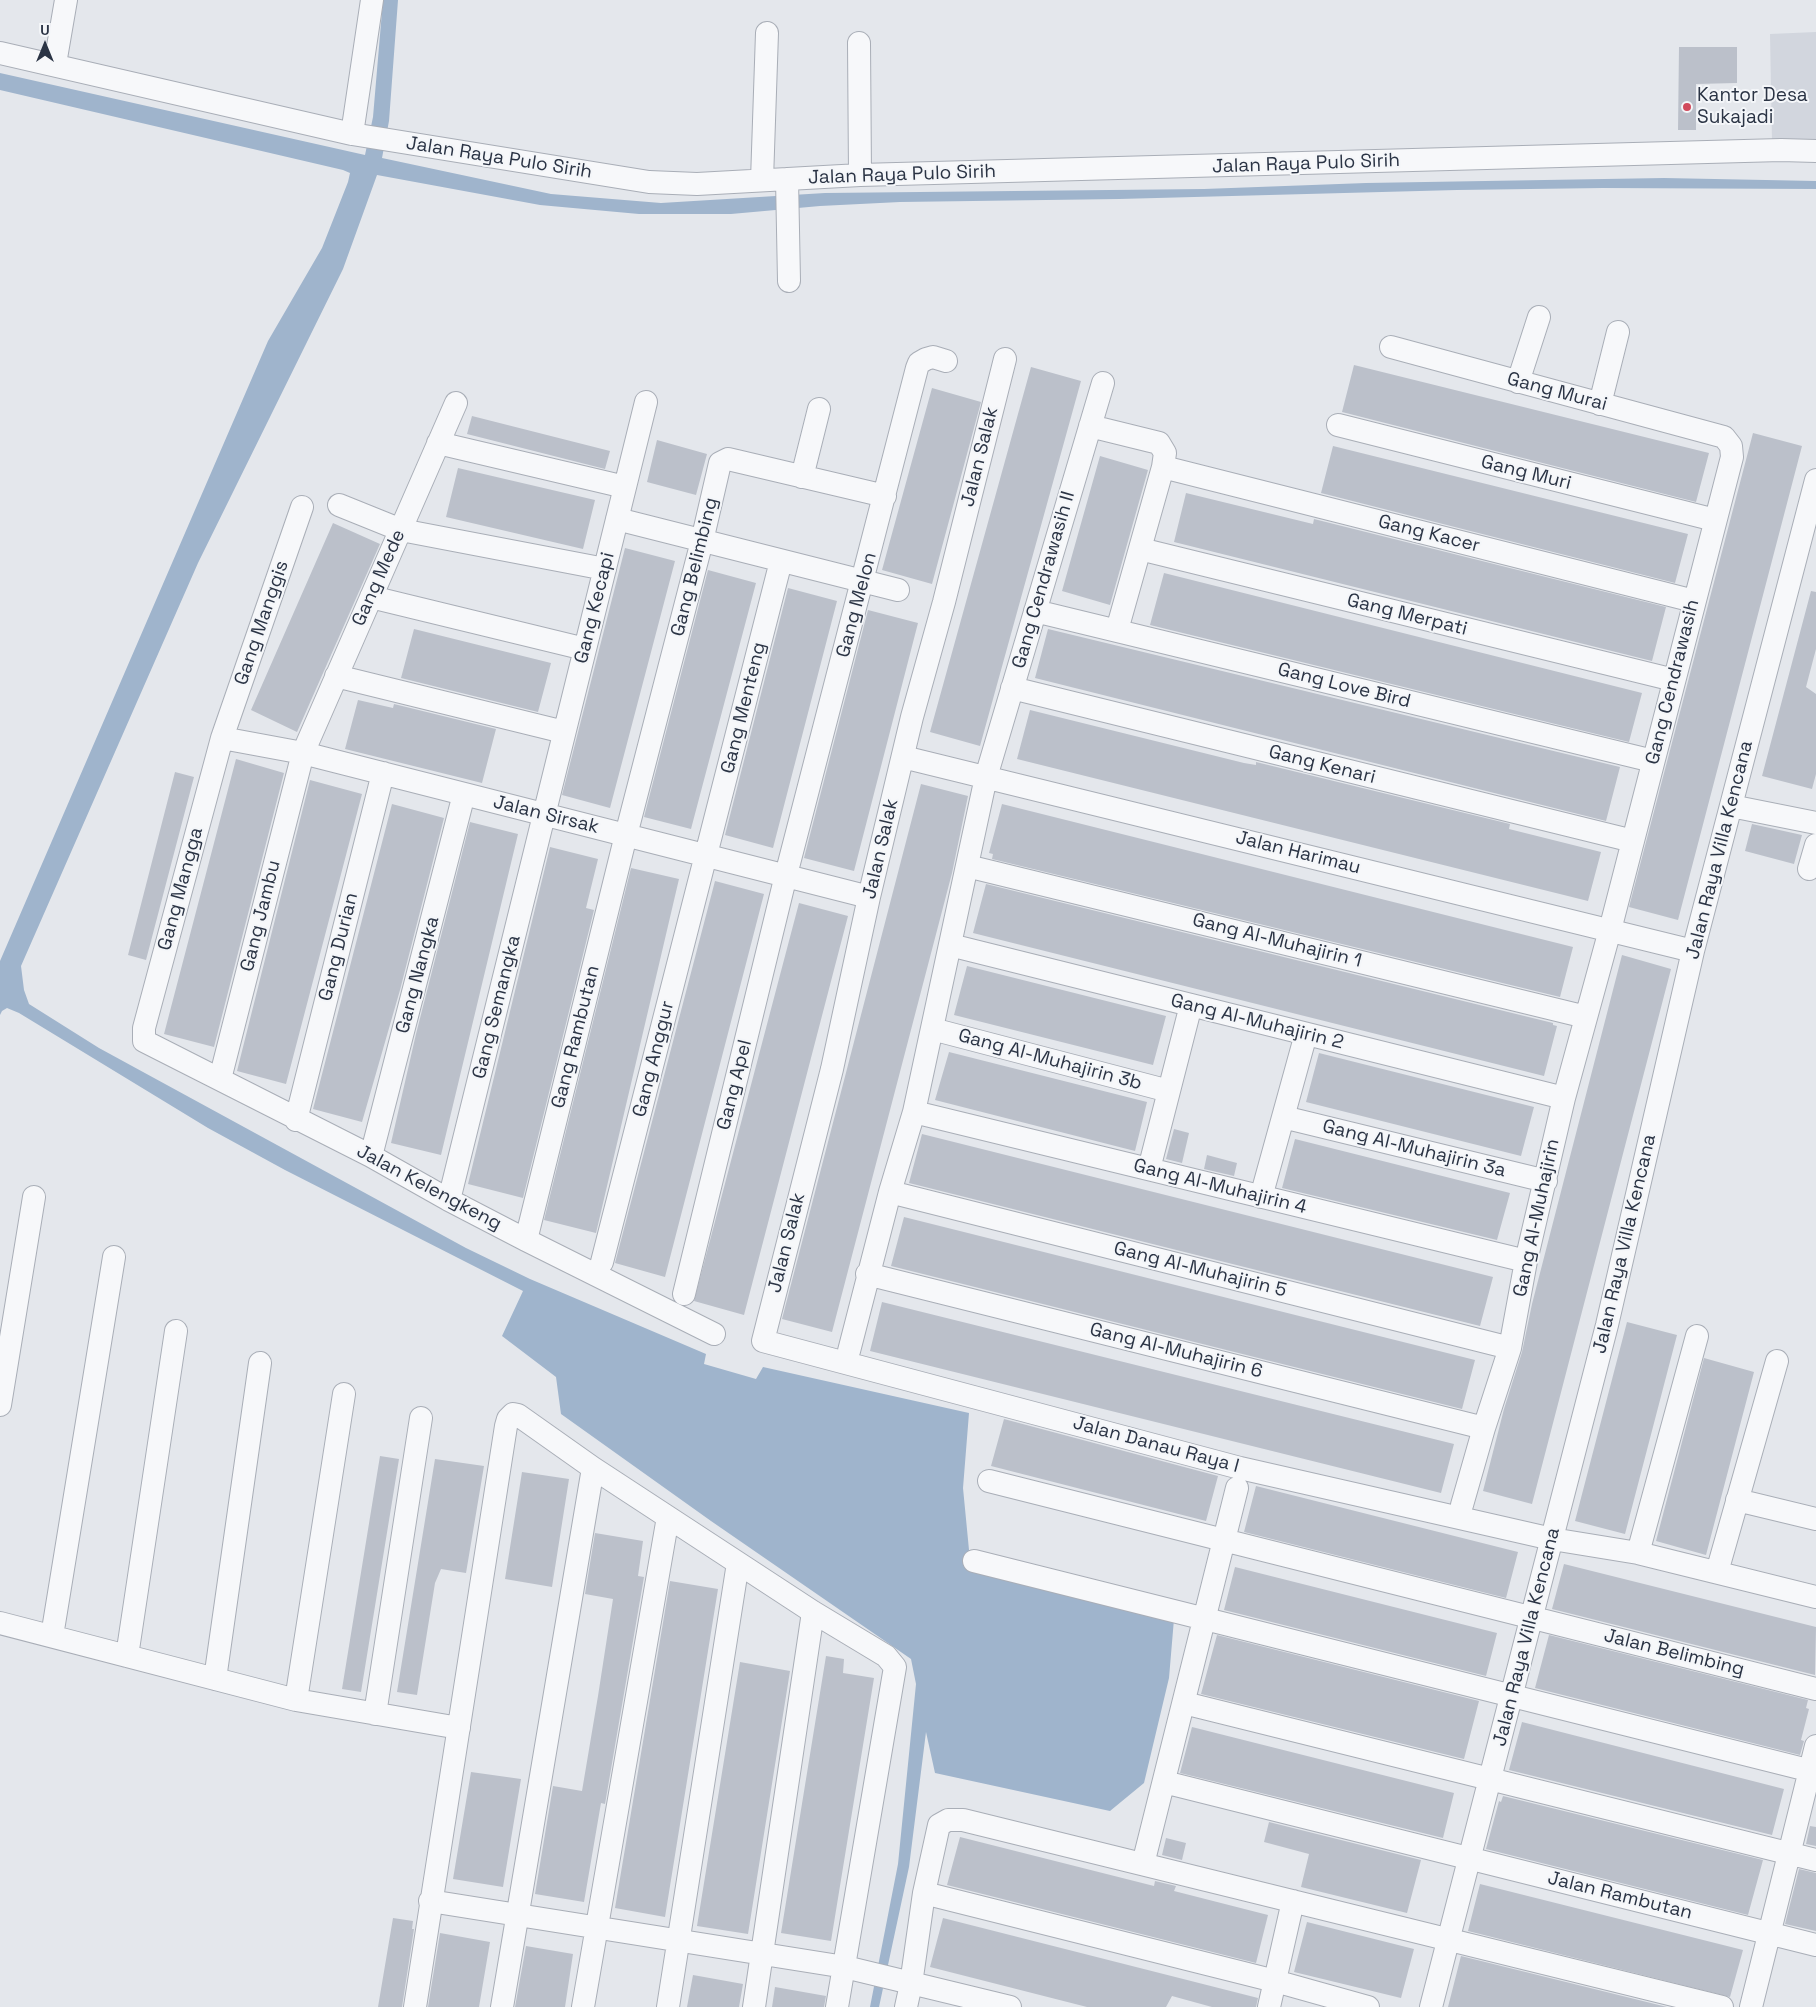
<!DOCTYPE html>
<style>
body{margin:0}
#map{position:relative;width:1816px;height:2007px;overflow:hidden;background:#e4e7ec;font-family:"Space Grotesk",sans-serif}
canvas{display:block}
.north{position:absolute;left:20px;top:20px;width:50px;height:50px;-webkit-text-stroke:4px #f4f6f9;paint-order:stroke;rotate:0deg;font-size:14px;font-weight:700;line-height:20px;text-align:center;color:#2b3445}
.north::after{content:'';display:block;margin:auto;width:18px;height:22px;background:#2b3445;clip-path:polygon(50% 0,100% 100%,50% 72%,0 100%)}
</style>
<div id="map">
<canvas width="1816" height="2007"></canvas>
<div class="north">U</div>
</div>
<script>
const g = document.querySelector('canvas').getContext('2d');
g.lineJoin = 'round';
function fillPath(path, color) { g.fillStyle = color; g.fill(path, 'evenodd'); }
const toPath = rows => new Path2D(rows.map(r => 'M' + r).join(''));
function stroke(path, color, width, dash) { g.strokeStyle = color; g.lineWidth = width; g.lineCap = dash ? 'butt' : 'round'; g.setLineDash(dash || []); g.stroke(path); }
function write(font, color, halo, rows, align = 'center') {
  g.font = font + ' "Space Grotesk",sans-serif'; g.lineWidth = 4; g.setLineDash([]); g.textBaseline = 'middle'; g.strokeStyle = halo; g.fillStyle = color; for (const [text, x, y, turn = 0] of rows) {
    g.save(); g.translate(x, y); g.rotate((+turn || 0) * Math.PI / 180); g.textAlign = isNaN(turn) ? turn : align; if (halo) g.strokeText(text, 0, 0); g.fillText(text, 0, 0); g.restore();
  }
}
const built = toPath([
 [1816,32,1816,143,1772,142,1770,34]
]);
const water = toPath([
 [383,0,398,0,389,121,382,158,551,194,661,203,825,193,1204,189,1366,183,1664,178,1816,181,1816,189,1603,188,1457,190,1119,199,900,202,820,206,731,214,639,214,540,205,377,175,343,269,198,563,21,966,24,990,29,1004,99,1048,466,1248,530,1279,706,1354,704,1364,756,1379,763,1367,969,1413,963,1488,969,1550,1155,1602,1174,1619,1169,1678,1144,1783,1110,1811,935,1773,926,1732,909,1867,879,2007,870,2007,898,1864,916,1684,911,1659,711,1521,561,1414,556,1377,502,1336,523,1291,285,1170,208,1128,19,1013,7,1008,2,1011,0,1015,0,961,268,341,322,248,348,182,350,173,343,170,0,90,0,73,365,155,373,117]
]);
const building = toPath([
 [1679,47,1737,47,1737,83,1696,84,1696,130,1678,130],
 [1354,365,1709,453,1696,502,1342,412],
 [1031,367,1081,381,980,746,930,732],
 [932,388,981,402,932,584,882,570],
 [472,416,610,451,605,469,467,434],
 [1753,433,1802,446,1678,920,1629,907],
 [657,440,707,454,696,495,647,482],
 [1333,446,1688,534,1675,583,1321,493],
 [1100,456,1148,470,1110,605,1062,591],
 [458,468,595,500,583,549,446,517],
 [1186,493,1313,524,1314,519,1666,607,1652,661,1174,542],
 [333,523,380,544,297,732,251,710],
 [625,548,675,561,610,808,562,795],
 [708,570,756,583,691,829,644,817],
 [1164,573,1642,693,1629,742,1150,625],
 [788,588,837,601,773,848,725,835],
 [1811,591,1816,592,1816,649,1806,687,1816,694,1816,774,1812,789,1762,776],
 [868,610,918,623,854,871,804,858],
 [414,629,551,663,538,712,401,678],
 [1048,629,1620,767,1606,821,1035,678],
 [358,700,393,708,394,704,496,729,482,783,345,749],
 [1030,710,1244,763,1256,765,1256,762,1510,824,1509,829,1601,852,1588,901,1017,759],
 [236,759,284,773,214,1047,164,1034],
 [175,772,194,777,146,960,128,955],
 [310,780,362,794,286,1084,237,1071],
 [921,784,968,796,952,873,832,1332,782,1319],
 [392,804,444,818,400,990,362,1122,313,1109],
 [1002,804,1573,947,1560,997,992,859,993,854,989,853],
 [470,822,518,834,441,1155,391,1143,416,1034],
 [1752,824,1802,835,1794,864,1745,851],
 [550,847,598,859,586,908,594,910,523,1198,468,1184],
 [631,868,679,879,596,1233,544,1220],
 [715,881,764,894,665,1277,615,1263],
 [986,884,1553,1023,1553,1025,1557,1026,1544,1076,973,933],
 [799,903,848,916,744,1315,694,1301],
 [1622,955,1671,969,1532,1504,1483,1491,1504,1409,1522,1352,1532,1304],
 [967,966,1166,1016,1153,1065,954,1015],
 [949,1052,1147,1102,1135,1151,935,1100],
 [1319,1053,1534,1107,1521,1156,1306,1102],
 [1174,1129,1189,1133,1182,1163,1166,1159],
 [922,1134,1493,1277,1480,1326,909,1183],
 [1295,1139,1510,1193,1497,1240,1282,1188],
 [1207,1155,1237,1163,1234,1176,1204,1169],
 [904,1217,1475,1360,1462,1409,891,1266],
 [882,1302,1454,1444,1441,1493,870,1351],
 [1627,1322,1677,1335,1625,1534,1575,1521],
 [1704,1358,1754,1372,1706,1555,1656,1541],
 [1004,1419,1218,1476,1206,1521,991,1466],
 [380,1456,399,1459,361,1692,342,1689],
 [435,1459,484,1466,466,1573,441,1569,435,1583,417,1695,397,1692],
 [522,1472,569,1479,552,1587,505,1579],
 [1256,1486,1518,1552,1506,1598,1244,1532],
 [595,1533,643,1541,638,1576,644,1577,605,1804,601,1803,584,1902,535,1894,553,1786,582,1791,598,1696,613,1599,585,1594],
 [1564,1564,1816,1627,1815,1675,1552,1609],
 [1235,1567,1497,1633,1486,1676,1224,1610],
 [670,1581,718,1589,665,1917,615,1908],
 [1217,1635,1479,1701,1464,1759,1201,1694],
 [1549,1635,1808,1700,1806,1708,1809,1709,1801,1740,1804,1741,1800,1755,1535,1688],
 [826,1656,844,1659,843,1673,874,1678,831,1941,781,1933],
 [740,1662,790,1671,748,1934,697,1926],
 [1522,1722,1784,1789,1772,1835,1509,1770],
 [1192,1727,1454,1793,1443,1838,1180,1773],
 [471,1772,521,1779,503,1887,453,1879],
 [1503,1796,1763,1860,1748,1915,1486,1849,1499,1801,1501,1802],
 [1269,1822,1421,1860,1407,1913,1301,1887,1309,1854,1264,1842],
 [1810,1826,1816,1827,1816,1846,1806,1844],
 [960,1837,1154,1886,1155,1881,1176,1886,1174,1891,1268,1915,1256,1963,947,1885],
 [1166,1838,1186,1843,1182,1860,1162,1855],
 [1799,1869,1816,1873,1816,1931,1785,1924],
 [1480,1884,1743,1950,1730,1997,1468,1931],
 [393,1918,413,1921,412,1929,414,1929,402,2007,378,2007],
 [943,1918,1258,1998,1256,2007,1212,2007,1172,1996,1166,2007,1087,2007,930,1967],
 [1307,1922,1414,1949,1401,1998,1294,1972],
 [440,1933,490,1942,479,2007,428,2007],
 [526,1946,573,1954,565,2007,515,2007],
 [1461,1956,1667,2007,1448,2007],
 [693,1975,743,1984,739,2007,687,2007],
 [775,1987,826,1996,824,2007,772,2007]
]);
const minor = toPath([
 [859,43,860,175],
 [0,53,352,134,649,182,697,184,860,175,1781,150,1816,151],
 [55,64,66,0],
 [352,134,372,0],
 [787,179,789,281],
 [762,180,767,33],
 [1391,347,1724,437,1731,446,1732,457,1610,930,1564,1098,1526,1261,1510,1348,1484,1428,1462,1505],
 [1005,359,944,602,912,717,869,897,832,1069,763,1341,1240,1468,1552,1539,1638,1553,1816,1597],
 [1518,382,1539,317],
 [1600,404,1618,332],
 [1338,425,1715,520],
 [1090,426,1159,443,1165,453,1163,467,1117,630],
 [438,443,625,487],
 [1163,467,1694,601],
 [802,477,819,409],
 [339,505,401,530,605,569],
 [302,507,222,738,144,1028,144,1041,371,1156,449,1200,526,1240,714,1334],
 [617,519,898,590],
 [1140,549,1674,680],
 [371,597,585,649],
 [1035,611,1653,761],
 [336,676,564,732],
 [1012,688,1633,841],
 [222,738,303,753,869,897],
 [903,757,1693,951],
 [1731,806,1816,823],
 [967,866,1586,1017],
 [1809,869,1816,845],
 [950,945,1564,1098],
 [932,1029,1169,1091],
 [220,1079,303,753,456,403],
 [914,1112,1526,1261],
 [1283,1117,1546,1181],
 [296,1120,383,773],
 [371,1156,464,794],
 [1149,1169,1191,1005],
 [890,1192,1510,1348],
 [1261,1197,1306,1034],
 [449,1200,646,402],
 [526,1240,626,835,702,541,720,463,728,459,885,496],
 [602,1262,781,561],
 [867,1274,1484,1428],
 [684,1294,786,875,917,368,919,363,926,359,933,357,946,361],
 [849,1351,890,1192,914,1112,986,777,1103,383],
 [0,1405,34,1197],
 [989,1481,1816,1689],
 [1737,1500,1816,1519],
 [1638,1553,1697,1336],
 [974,1561,1816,1772],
 [1717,1572,1777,1361],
 [0,1623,296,1700,459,1728],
 [52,1636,114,1257],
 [127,1656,176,1331],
 [215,1679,260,1363],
 [296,1700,344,1394],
 [1184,1703,1816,1860],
 [375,1714,421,1418],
 [1164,1782,1816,1945],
 [1143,1864,1237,1488],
 [924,1893,1275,1981,1368,2007],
 [430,1901,845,1967,1010,2007],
 [415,2007,506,1426,508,1419,513,1414,518,1415,593,1468,813,1612,886,1656,895,1667,837,2007],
 [502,2007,593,1468],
 [583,2007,668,1517],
 [668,2007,738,1563],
 [754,2007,813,1612],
 [906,2007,911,1984,924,1893,939,1825,948,1820,963,1820,1722,2007],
 [1269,2007,1293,1901],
 [1431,2007,1607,1325,1693,951,1816,480],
 [1751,2007,1816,1746]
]);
const markers = [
 [1687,107,5,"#d1495b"]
];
const poiNames = [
 ["Kantor Desa",1697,96],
 ["Sukajadi",1697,118]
];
const streetNames = [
 ["Jalan Raya Pulo Sirih",499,158,9],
 ["Jalan Raya Pulo Sirih",1306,164,-2],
 ["Jalan Raya Pulo Sirih",902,175,-2],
 ["Gang Murai",1557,392,15],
 ["Jalan Salak",980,457,-76],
 ["Gang Muri",1526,473,14],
 ["Gang Kacer",1429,534,14],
 ["Gang Belimbing",695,567,-76],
 ["Gang Mede",379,578,-66],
 ["Gang Cendrawasih II",1044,580,-74],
 ["Gang Melon",857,605,-75],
 ["Gang Kecapi",595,608,-76],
 ["Gang Merpati",1407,615,14],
 ["Gang Manggis",262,623,-71],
 ["Gang Cendrawasih",1673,682,-76],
 ["Gang Love Bird",1344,686,14],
 ["Gang Menteng",744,708,-76],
 ["Gang Kenari",1322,765,14],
 ["Jalan Sirsak",546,815,14],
 ["Jalan Salak",881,849,-77],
 ["Jalan Raya Villa Kencana",1720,850,-76],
 ["Jalan Harimau",1298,853,14],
 ["Gang Mangga",181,889,-75],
 ["Gang Jambu",261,916,-76],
 ["Gang Al-Muhajirin 1",1277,941,14],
 ["Gang Durian",339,947,-76],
 ["Gang Nangka",418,975,-75],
 ["Gang Semangka",497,1007,-76],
 ["Gang Al-Muhajirin 2",1257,1022,14],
 ["Gang Rambutan",576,1037,-76],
 ["Gang Anggur",654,1059,-76],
 ["Gang Al-Muhajirin 3b",1050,1060,15],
 ["Gang Apel",735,1085,-76],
 ["Gang Al-Muhajirin 3a",1414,1149,14],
 ["Gang Al-Muhajirin 4",1220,1187,14],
 ["Jalan Kelengkeng",429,1188,28],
 ["Gang Al-Muhajirin",1537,1218,-78],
 ["Jalan Salak",787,1243,-76],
 ["Jalan Raya Villa Kencana",1625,1244,-77],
 ["Gang Al-Muhajirin 5",1200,1270,14],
 ["Gang Al-Muhajirin 6",1176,1351,14],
 ["Jalan Danau Raya I",1156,1445,15],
 ["Jalan Raya Villa Kencana",1527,1637,-76],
 ["Jalan Belimbing",1674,1653,14],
 ["Jalan Rambutan",1620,1896,14]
];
fillPath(built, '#d2d6de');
fillPath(water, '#9fb4cc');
fillPath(building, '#bbc0ca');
stroke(minor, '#a9aeb7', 24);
stroke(minor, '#f7f8fa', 22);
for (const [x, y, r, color] of markers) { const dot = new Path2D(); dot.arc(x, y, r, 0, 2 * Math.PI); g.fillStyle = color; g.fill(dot); stroke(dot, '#f4f6f9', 2); }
write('19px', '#2b3445', '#f4f6f9', poiNames, 'left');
write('19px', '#2b3445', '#f4f6f9', streetNames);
</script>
